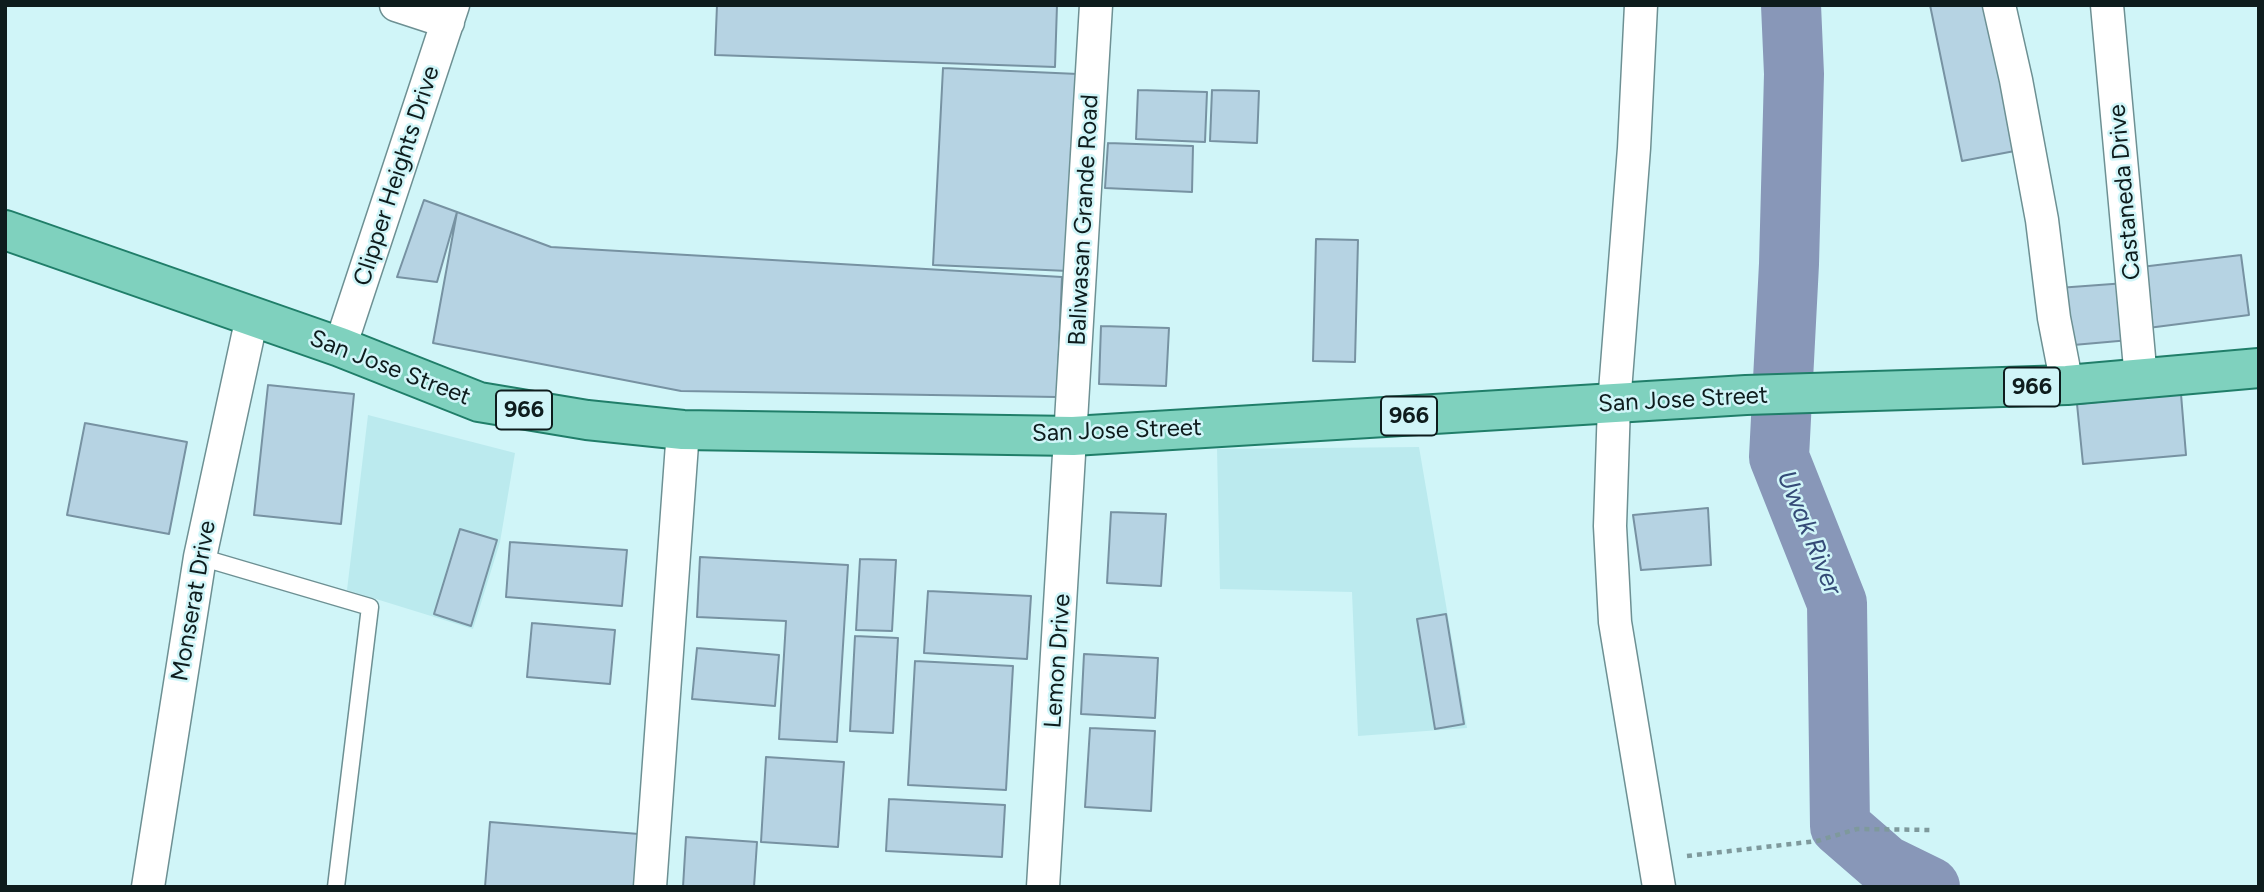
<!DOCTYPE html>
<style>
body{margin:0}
#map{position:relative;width:2264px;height:892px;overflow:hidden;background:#d0f5f8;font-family:Figtree,sans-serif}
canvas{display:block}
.frame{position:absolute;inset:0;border:7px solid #0e1c1d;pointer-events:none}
</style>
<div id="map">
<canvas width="2264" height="892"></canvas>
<div class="frame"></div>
</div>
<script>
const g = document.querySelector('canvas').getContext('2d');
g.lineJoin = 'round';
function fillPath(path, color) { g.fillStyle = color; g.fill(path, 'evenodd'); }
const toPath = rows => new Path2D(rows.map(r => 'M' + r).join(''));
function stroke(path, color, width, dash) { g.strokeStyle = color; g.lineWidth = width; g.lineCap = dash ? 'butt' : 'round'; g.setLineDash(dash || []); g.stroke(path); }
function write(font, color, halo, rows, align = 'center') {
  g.font = font + ' Figtree,sans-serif'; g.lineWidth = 5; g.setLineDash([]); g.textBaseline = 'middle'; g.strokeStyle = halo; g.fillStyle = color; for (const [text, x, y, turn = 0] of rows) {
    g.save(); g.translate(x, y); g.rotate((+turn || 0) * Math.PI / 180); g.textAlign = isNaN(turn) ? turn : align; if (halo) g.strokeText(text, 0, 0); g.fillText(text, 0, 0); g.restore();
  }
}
const built = toPath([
 [368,415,515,453,500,542,473,629,347,590],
 [1419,447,1467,728,1358,736,1352,592,1220,589,1217,449]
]);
const river = toPath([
 [1791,5,1794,74,1789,264,1779,457,1837,603,1840,826,1885,865,1930,887]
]);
const building = toPath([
 [717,5,1057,5,1055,67,715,55,717,5],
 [1930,5,1990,5,2020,150,1962,161,1930,5],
 [943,68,1078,74,1068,271,933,265,943,68],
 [1138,90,1207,92,1205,142,1136,139,1138,90],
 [1212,90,1259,91,1257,143,1210,141,1212,90],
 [1108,143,1193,146,1192,192,1105,188,1108,143],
 [424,200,457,212,437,282,397,277,424,200],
 [457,212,551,247,1062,277,1057,397,681,391,433,343,457,212],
 [1316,239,1358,240,1355,362,1313,361,1316,239],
 [2241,255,2249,315,2148,328,2141,267,2241,255],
 [2126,283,2130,340,2062,346,2058,288,2126,283],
 [1101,326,1169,328,1166,386,1099,384,1101,326],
 [268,385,354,394,341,524,254,515,268,385],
 [2181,394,2186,455,2083,464,2077,404,2181,394],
 [85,423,187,442,169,534,67,515,85,423],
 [1708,508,1711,565,1641,570,1633,515,1708,508],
 [1111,512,1166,514,1161,586,1107,583,1111,512],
 [460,529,497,540,471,626,434,614,460,529],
 [510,542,627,550,622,606,506,597,510,542],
 [700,557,848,565,837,742,779,739,786,621,697,617,700,557],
 [860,559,896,560,892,631,856,630,860,559],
 [928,591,1031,596,1027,659,924,653,928,591],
 [1446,614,1464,724,1435,729,1417,619,1446,614],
 [532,623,615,630,610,684,527,677,532,623],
 [855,636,898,638,893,733,850,731,855,636],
 [697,648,779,655,775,706,692,699,697,648],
 [1084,654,1158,658,1155,718,1081,714,1084,654],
 [915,661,1013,666,1006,790,908,785,915,661],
 [1090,728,1155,731,1151,811,1085,807,1090,728],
 [766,757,844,762,838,847,761,842,766,757],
 [889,799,1005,805,1002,857,886,851,889,799],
 [490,822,639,834,635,887,485,887,490,822],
 [686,837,757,842,754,887,683,887,686,837]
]);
const path = toPath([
 [1687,856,1817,841,1857,829,1933,830]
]);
const lane = toPath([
 [200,557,370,607,336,887]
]);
const street = toPath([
 [396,5,448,22],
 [1641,5,1634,148,1614,404,1610,526,1615,622,1659,887],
 [1999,5,2016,80,2042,220,2054,318,2067,385],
 [2107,5,2141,379],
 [340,347,453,5],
 [148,887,200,557,252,317],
 [650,887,683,430],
 [1043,887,1096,5]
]);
const primary = toPath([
 [5,230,340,347,479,402,587,420,683,430,1073,436,1746,395,2067,385,2259,368]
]);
const shields = [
 [2032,387,56],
 [524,410,56],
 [1409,416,56]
];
const shieldNames = [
 ["966",2032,387],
 ["966",524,410],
 ["966",1409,416]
];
const streetNames = [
 ["Clipper Heights Drive",397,176,-72],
 ["Castaneda Drive",2125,192,-95],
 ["Baliwasan Grande Road",1084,220,-87],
 ["San Jose Street",390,368,21],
 ["San Jose Street",1683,400,-3],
 ["San Jose Street",1117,431,-2],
 ["Monserat Drive",194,601,-80],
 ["Lemon Drive",1058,661,-86]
];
const waterNames = [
 ["Uwak River",1809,533,68]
];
fillPath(built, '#bbeaee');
stroke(river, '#8897b8', 60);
fillPath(building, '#b6d3e3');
stroke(building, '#7792a2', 2);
stroke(lane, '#6d9093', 19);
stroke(street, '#6d9093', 35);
stroke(primary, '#207e69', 42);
stroke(path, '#7e999c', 4.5, [5, 5]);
stroke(lane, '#fff', 16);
stroke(street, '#fff', 32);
stroke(primary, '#7fd1be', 38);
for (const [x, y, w] of shields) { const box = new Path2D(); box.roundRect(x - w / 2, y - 19.5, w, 39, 5); g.fillStyle = '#d0f5f8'; g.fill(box); stroke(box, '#0e1c1d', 2); }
write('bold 23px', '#0e1c1d', null, shieldNames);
write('24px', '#0e1c1d', '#d0f5f8', streetNames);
write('italic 26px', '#344976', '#d0f5f8', waterNames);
</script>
